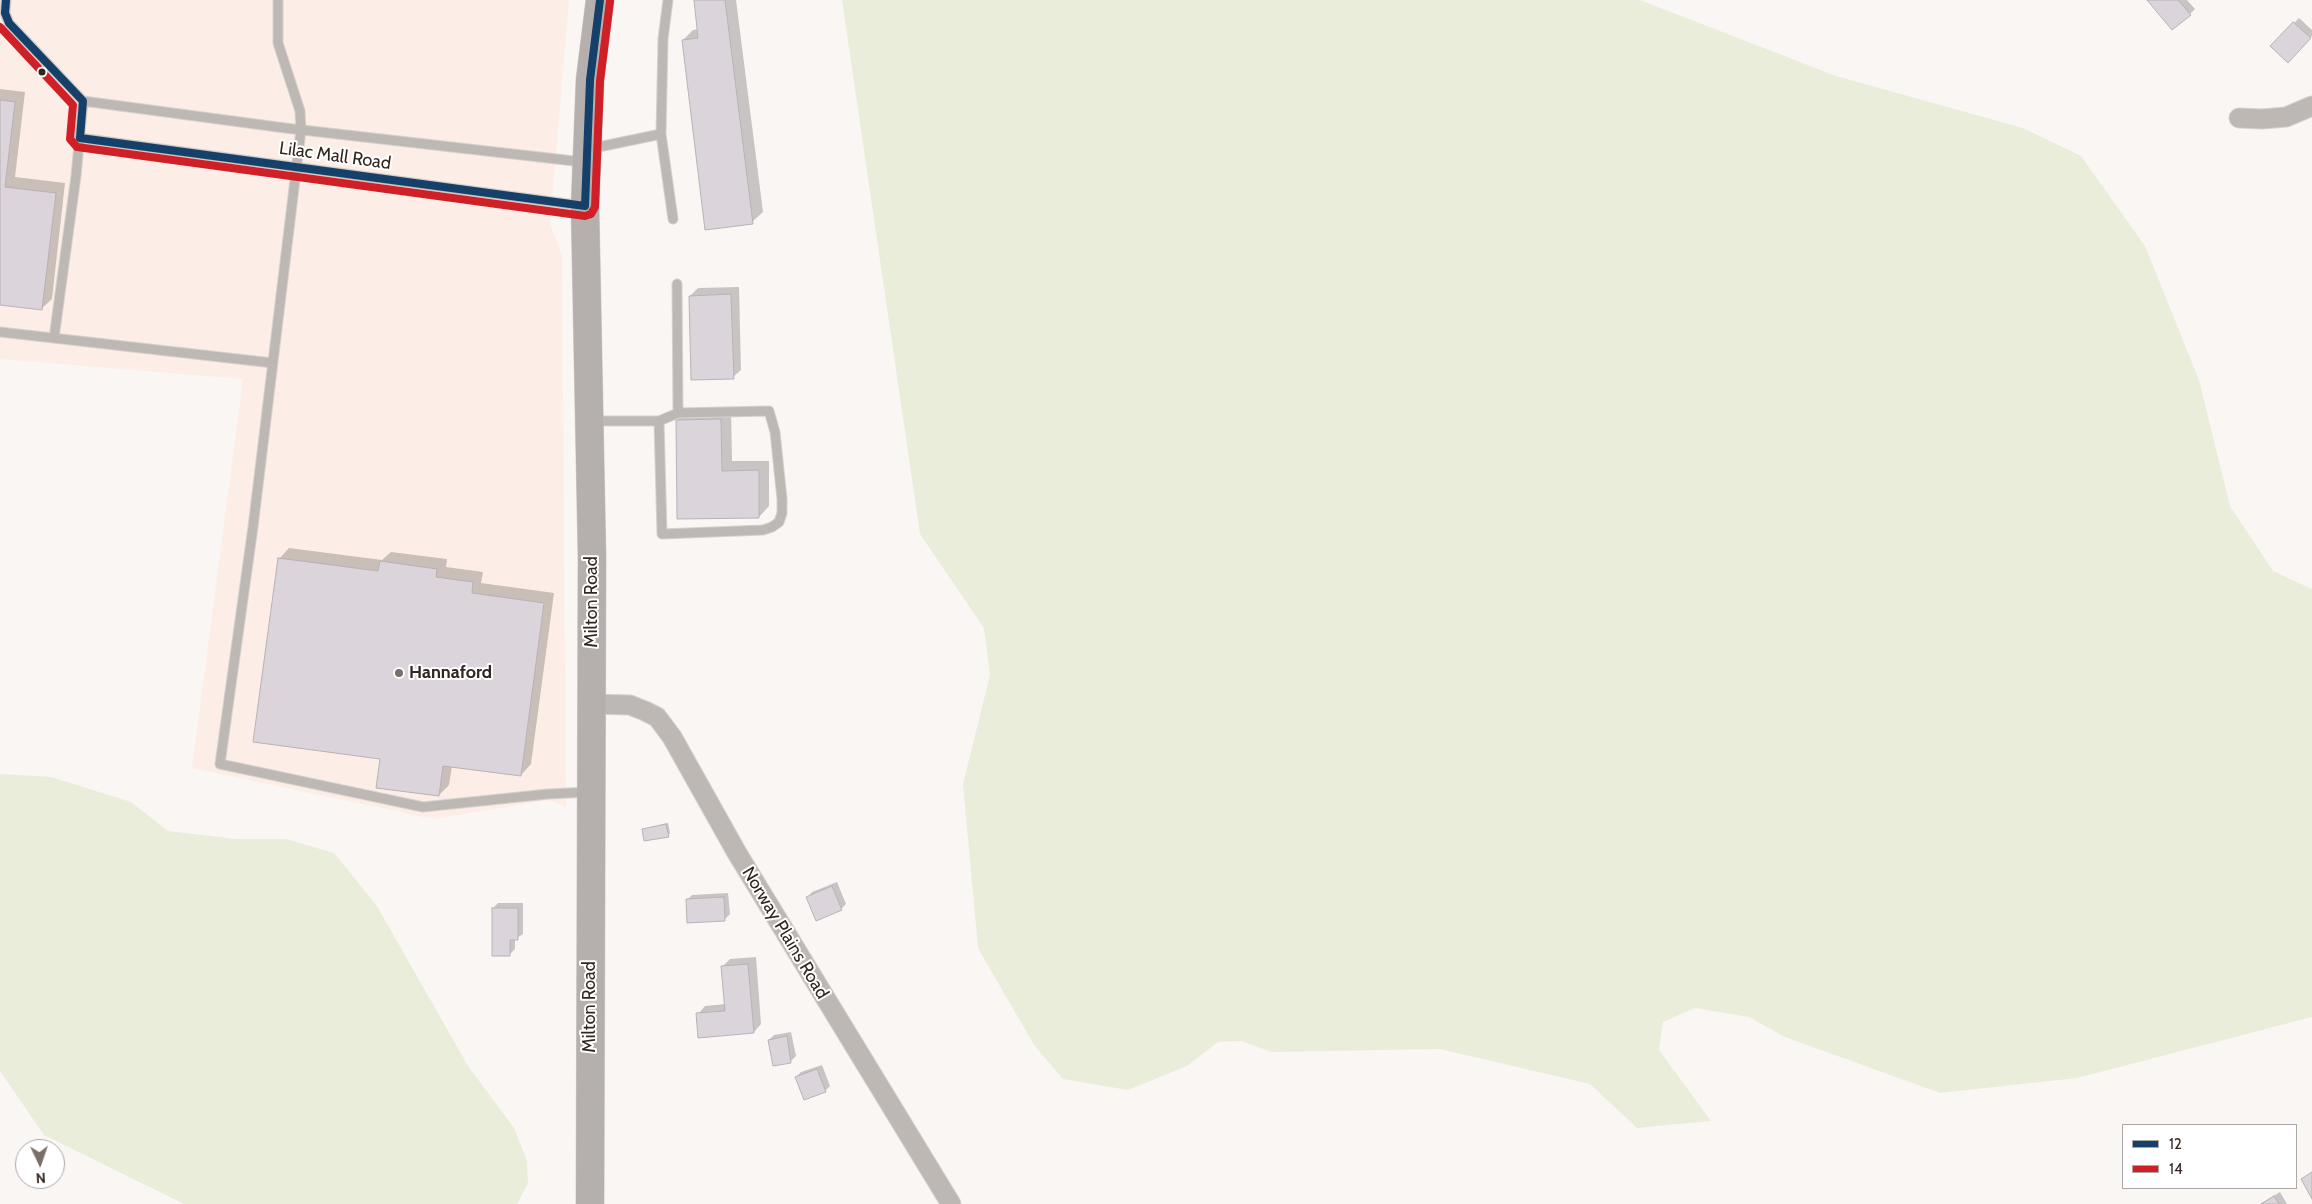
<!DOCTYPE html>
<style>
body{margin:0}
#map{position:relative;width:2312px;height:1204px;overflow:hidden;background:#f9f6f4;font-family:Cabin,sans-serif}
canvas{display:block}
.legend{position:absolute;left:2122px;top:1124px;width:175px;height:65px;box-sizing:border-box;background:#fff;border:1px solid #ada8a6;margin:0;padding:6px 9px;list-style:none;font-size:15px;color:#332620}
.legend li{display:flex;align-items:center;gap:10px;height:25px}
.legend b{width:25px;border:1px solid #ada8a6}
.north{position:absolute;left:15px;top:1139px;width:50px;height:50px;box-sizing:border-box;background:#fff;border:1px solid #ada8a6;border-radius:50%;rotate:177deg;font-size:14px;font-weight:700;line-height:20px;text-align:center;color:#332620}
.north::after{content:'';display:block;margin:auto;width:18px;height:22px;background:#786f6a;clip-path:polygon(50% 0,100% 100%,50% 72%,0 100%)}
</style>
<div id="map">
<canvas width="2312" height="1204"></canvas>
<ul class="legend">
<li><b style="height:6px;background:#144069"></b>12</li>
<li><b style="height:6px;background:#cf2027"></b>14</li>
</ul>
<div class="north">N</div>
</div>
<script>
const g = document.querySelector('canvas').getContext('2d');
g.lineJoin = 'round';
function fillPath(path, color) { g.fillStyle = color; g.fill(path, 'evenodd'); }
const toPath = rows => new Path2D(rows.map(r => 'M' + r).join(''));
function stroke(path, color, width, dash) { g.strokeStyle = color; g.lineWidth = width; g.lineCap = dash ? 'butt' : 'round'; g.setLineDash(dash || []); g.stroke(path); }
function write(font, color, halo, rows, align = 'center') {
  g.font = font + ' Cabin,sans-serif'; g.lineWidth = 4; g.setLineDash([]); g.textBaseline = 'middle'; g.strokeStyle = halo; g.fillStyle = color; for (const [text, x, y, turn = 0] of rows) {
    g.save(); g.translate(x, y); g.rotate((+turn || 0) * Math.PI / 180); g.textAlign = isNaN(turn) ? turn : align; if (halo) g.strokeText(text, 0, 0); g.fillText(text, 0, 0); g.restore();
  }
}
const commercial = toPath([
 [0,0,569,0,550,224,562,255,566,807,549,800,433,819,192,768,243,379,0,359]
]);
const green = toPath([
 [842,0,1640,0,1836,76,2023,128,2081,156,2145,246,2199,380,2230,506,2273,571,2312,589,2312,1017,2077,1078,1940,1093,1785,1037,1749,1017,1695,1008,1663,1022,1659,1050,1711,1121,1637,1128,1590,1084,1440,1049,1272,1052,1241,1041,1218,1042,1187,1066,1128,1090,1063,1079,1034,1045,978,948,963,784,990,675,984,628,920,534],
 [0,774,51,777,131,802,168,831,236,839,286,839,334,853,377,906,468,1066,514,1128,527,1161,528,1183,517,1204,184,1204,44,1135,0,1071]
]);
const shadow = toPath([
 [695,0,736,0,763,212,752,222,683,40,693,30,699,29],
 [2149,0,2187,0,2195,9,2190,14],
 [2299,18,2312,30,2312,36,2288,61,2272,46],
 [0,89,25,92,15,177,65,183,52,299,41,309,0,304],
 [739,287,741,370,733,377,690,296,698,288],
 [731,409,732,461,769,461,769,506,759,517,677,420,687,410],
 [289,548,382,560,391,552,447,559,446,567,483,572,481,583,554,593,531,764,521,775,452,766,449,785,439,795,382,758,279,559],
 [668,823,670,833,668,836,643,829],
 [837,882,846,904,841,909,808,897,812,892],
 [728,893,730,914,725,919,687,900,692,895],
 [498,903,523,903,523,934,515,939,515,949,510,954,493,908],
 [756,957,761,1024,754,1032,698,1014,705,1006,726,1004,722,967,730,959],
 [791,1032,796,1056,791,1061,769,1040,774,1035],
 [822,1065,830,1086,825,1091,796,1077,801,1072],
 [2280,1192,2287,1204,2260,1204]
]);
const building = toPath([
 [694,0,725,0,753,224,705,230,682,40,698,38,694,0],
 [2147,0,2178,0,2191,15,2172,30,2147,0],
 [2293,22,2311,38,2288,63,2270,46,2293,22],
 [0,100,15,102,5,187,56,193,42,310,0,305,0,100],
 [731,294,734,379,691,380,689,296,731,294],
 [721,419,722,471,759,470,759,518,677,519,676,420,721,419],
 [278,558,378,571,380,561,437,569,436,577,473,582,472,593,544,603,521,776,443,766,439,796,376,788,380,759,253,742,278,558],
 [666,824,669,837,644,841,642,829,666,824],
 [832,886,842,910,816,921,806,897,832,886],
 [724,897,725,921,687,923,686,899,724,897],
 [492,908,518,908,518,940,510,940,510,956,492,956,492,908],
 [748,964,754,1033,698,1038,696,1013,725,1011,721,966,748,964],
 [787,1036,791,1063,773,1066,768,1040,787,1036],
 [817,1069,826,1092,804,1100,795,1077,817,1069],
 [2312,1172,2312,1199,2301,1179,2312,1172],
 [2274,1196,2279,1204,2261,1204,2274,1196]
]);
const lane = toPath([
 [6,0,5,13,9,23,83,101,76,176,54,338],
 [278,0,278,43,300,111,301,130,253,527,220,764,423,807,548,794,590,792],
 [83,101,285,128,583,162],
 [661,134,673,219],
 [80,138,583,206],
 [589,149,661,134,663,39,668,0],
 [677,284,678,413],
 [0,332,273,363],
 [592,421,659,421,678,413,769,411,775,432,782,499,782,513,779,522,772,527,763,530,662,534,659,421]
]);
const street = toPath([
 [2239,118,2262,119,2286,117,2312,106],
 [592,704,630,705,645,711,657,717,672,737,737,853,951,1204]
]);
const primary = toPath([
 [590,1204,592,557,585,206,590,80,600,0]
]);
const bus1 = toPath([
 [6,0,5,13,9,23,83,101,80,138,585,206,590,80,600,0]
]);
const bus2 = toPath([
 [0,27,73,105,70,139,77,147,585,216,591,214,595,207,600,81,610,1]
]);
const markers = [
 [42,72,4.5,"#332620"],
 [399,673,5,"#786f6a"]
];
const streetNames = [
 ["Lilac Mall Road",335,156,8],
 ["Milton Road",592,602,-90],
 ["Norway Plains Road",785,933,59],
 ["Milton Road",590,1007,-90]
];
const poiNames = [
 ["Hannaford",409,673]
];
fillPath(commercial, '#fceee6');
fillPath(green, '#ebeddb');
fillPath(shadow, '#0003');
fillPath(building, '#dbd4da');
stroke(building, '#b8b2b6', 1);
stroke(lane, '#d5d1cf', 11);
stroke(street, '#d5d1cf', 21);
stroke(primary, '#d5d1cf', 29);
stroke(lane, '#bdb8b4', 9);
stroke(street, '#bdb8b4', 19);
stroke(primary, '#b5b0ad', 28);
stroke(bus1, '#144069', 8);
stroke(bus2, '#cf2027', 8);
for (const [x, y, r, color] of markers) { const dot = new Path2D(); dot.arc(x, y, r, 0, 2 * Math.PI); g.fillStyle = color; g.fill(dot); stroke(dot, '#fff', 2); }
write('18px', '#332620', '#fff', streetNames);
write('bold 18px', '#332620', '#fff', poiNames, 'left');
</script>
